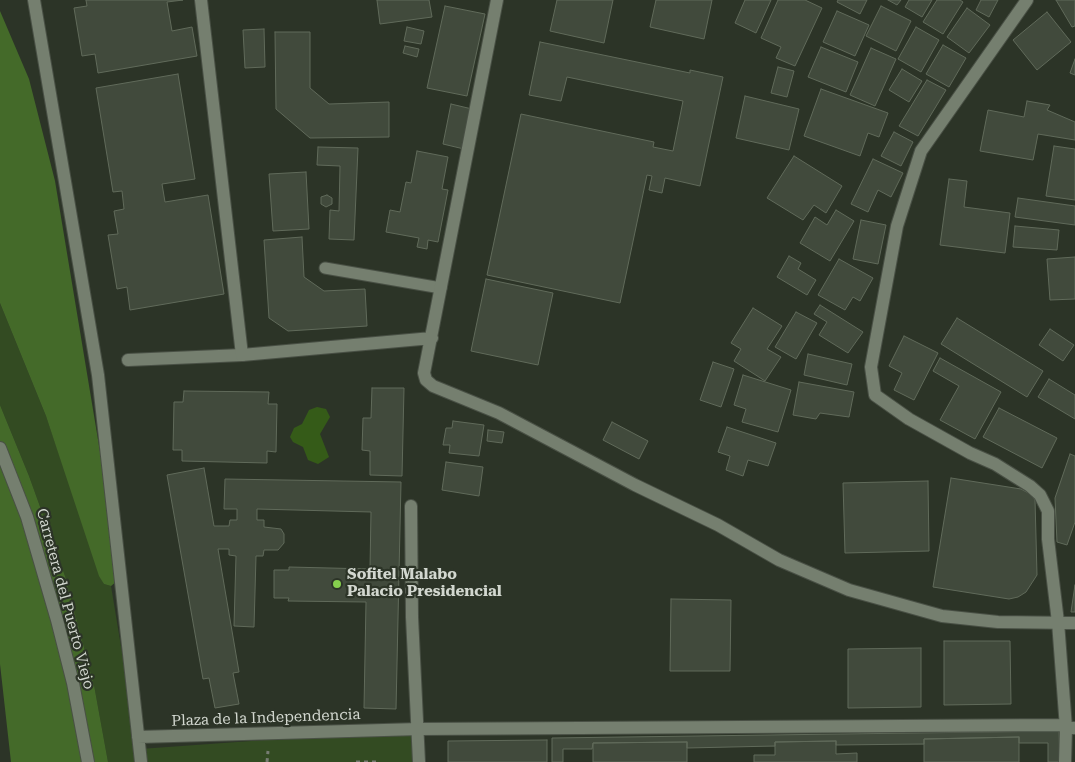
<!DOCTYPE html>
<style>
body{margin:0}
canvas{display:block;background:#2c3427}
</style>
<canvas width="1075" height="762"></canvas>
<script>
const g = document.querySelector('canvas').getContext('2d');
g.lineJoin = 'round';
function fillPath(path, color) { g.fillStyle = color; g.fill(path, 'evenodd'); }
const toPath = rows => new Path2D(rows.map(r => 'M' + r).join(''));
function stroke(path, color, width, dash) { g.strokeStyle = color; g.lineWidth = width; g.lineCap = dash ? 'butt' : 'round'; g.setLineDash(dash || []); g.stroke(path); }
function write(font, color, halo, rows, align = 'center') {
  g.font = font + ' "Roboto Serif",serif'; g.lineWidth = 4.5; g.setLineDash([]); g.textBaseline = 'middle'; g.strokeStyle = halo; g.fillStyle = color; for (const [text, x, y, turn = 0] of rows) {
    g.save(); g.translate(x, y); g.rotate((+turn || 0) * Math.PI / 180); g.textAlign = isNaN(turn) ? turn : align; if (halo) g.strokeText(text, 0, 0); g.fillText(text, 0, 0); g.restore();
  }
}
const green = toPath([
 [0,303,46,416,104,584,111,586,140,762,108,762,94,685,65,576,29,476,0,405],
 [419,729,421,762,143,762,140,749]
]);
const forest = toPath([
 [0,11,29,79,55,181,120,572,117,581,111,586,104,584,99,576,46,416,0,303],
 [0,405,29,476,65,576,94,685,108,762,11,762,0,664]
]);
const water = toPath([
 [317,407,326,409,330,417,320,434,329,457,318,464,308,460,303,447,293,442,290,437,294,428,302,424,309,410]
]);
const building = toPath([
 [86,0,183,0,167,2,172,31,192,27,197,56,98,73,95,54,82,56,74,8,87,6,86,0],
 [377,0,429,0,432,17,380,24,377,0],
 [557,0,613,0,604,43,550,31,557,0],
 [656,0,712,0,704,39,650,27,656,0],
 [745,0,771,0,756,33,735,23,745,0],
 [778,0,805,0,822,8,795,66,776,58,781,47,761,38,778,0],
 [838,0,867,0,860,14,837,2,838,0],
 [888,0,901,0,897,5,888,0],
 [909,0,932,0,922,17,905,7,909,0],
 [937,0,960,0,963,2,943,34,923,22,937,0],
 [981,0,998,0,989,17,976,10,981,0],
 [1056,0,1075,0,1075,26,1072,27,1056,0],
 [445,6,485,14,467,96,427,88,445,6],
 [881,6,911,21,896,51,866,36,881,6],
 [967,8,990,25,969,53,947,37,967,8],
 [837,11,869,25,855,56,823,42,837,11],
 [1047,12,1071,42,1037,70,1013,40,1047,12],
 [407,27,424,31,421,44,404,41,407,27],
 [916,27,939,40,921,72,898,59,916,27],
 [264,29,265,67,245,68,243,30,264,29],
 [275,32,310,32,310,88,329,104,389,102,389,137,310,138,276,109,275,32],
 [540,42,690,73,690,70,723,77,700,186,665,178,662,193,649,190,652,176,647,175,620,303,487,275,521,114,654,142,653,147,673,151,683,101,567,77,561,101,529,95,540,42],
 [943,45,966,58,949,87,926,74,943,45],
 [405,46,419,49,417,57,403,53,405,46],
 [821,47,858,62,846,92,808,77,821,47],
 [871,48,896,59,875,106,850,95,871,48],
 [1075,59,1075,75,1070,73,1075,59],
 [778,67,794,71,787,97,771,93,778,67],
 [902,69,922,81,909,102,889,90,902,69],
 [178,74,195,179,162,184,165,202,208,195,224,294,130,310,127,287,117,289,108,235,118,234,114,211,124,209,122,191,113,192,96,88,178,74],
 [927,80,946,90,918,136,899,126,927,80],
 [821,89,888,113,879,137,868,133,860,156,804,136,821,89],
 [745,96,799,109,789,150,736,138,745,96],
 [1027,101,1050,105,1047,110,1075,122,1075,140,1038,134,1033,160,980,151,988,110,1024,117,1027,101],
 [451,104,472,109,464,149,443,144,451,104],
 [894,132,913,142,901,166,881,156,894,132],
 [1054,146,1075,149,1075,200,1046,196,1054,146],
 [318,147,358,148,354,240,329,239,330,210,339,211,340,166,317,165,318,147],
 [417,151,448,157,442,189,448,190,438,242,428,240,427,249,417,247,419,238,386,232,390,210,400,212,406,182,411,183,417,151],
 [794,156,842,186,826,213,814,205,803,220,767,198,794,156],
 [873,159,903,173,891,197,878,190,868,212,851,204,873,159],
 [306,172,309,229,273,231,269,174,306,172],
 [949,179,967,181,964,207,1010,213,1005,253,940,245,949,179],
 [327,195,332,198,332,204,326,207,321,204,321,197,327,195],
 [1018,198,1075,206,1075,225,1015,217,1018,198],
 [836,210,854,221,830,261,800,243,815,217,827,225,836,210],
 [861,220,886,225,878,264,853,259,861,220],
 [1015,226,1059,230,1057,250,1013,247,1015,226],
 [302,237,304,277,324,291,365,289,367,326,288,331,269,318,264,240,302,237],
 [789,256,801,263,798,269,816,280,807,295,777,277,789,256],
 [1075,257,1075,299,1050,300,1047,259,1075,257],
 [839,259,873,278,860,301,853,297,845,310,818,295,839,259],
 [486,279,553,293,538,365,471,351,486,279],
 [820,305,863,332,848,353,819,335,827,322,814,314,820,305],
 [753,308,782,326,767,349,781,357,765,381,734,361,741,349,731,343,753,308],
 [796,312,817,323,796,359,775,347,796,312],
 [957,318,1043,371,1027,397,941,344,957,318],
 [1050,329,1074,345,1063,361,1039,345,1050,329],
 [904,336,938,353,914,400,894,390,902,373,889,366,904,336],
 [808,354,852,364,847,385,804,375,808,354],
 [940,358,1001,392,975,439,940,420,959,386,933,371,940,358],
 [713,362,734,369,721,407,700,400,713,362],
 [743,375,791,390,778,432,742,422,746,409,734,405,743,375],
 [1049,379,1075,395,1075,419,1038,397,1049,379],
 [799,382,854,392,849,417,820,413,816,419,793,415,799,382],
 [372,388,404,388,402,476,370,475,370,451,362,450,363,418,371,418,372,388],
 [184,391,269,392,268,404,277,404,276,452,267,451,267,463,182,461,182,450,173,450,174,402,183,402,184,391],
 [999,408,1057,438,1042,468,983,437,999,408],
 [453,421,484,425,479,456,449,453,450,445,443,445,446,428,452,428,453,421],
 [612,422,648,441,639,459,603,440,612,422],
 [727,427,776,443,768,466,748,460,743,476,726,470,730,456,718,452,727,427],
 [488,430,504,432,502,443,487,441,488,430],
 [1070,454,1075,456,1075,522,1067,545,1057,542,1055,498,1070,454],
 [446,462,483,467,479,496,442,490,446,462],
 [204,468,214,526,229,526,230,520,237,520,237,509,224,509,225,479,401,482,396,709,364,708,366,602,288,601,289,598,274,598,274,570,289,570,289,567,370,569,371,512,257,509,257,520,264,520,264,527,281,529,284,534,284,543,278,550,264,550,263,556,256,556,254,627,234,626,236,556,229,555,229,549,218,549,239,672,233,673,239,704,215,708,209,678,203,679,167,475,204,468],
 [951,478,1021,489,1032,495,1035,500,1037,575,1026,592,1018,597,1009,599,933,587,951,478],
 [928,481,929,551,845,553,843,483,928,481],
 [1075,585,1075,612,1071,612,1075,585],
 [671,599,731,600,730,671,670,671,671,599],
 [944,641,1010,641,1011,704,944,705,944,641],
 [921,648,921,707,848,708,848,649,921,648],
 [1059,731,1060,762,1048,762,1048,743,1019,743,1019,737,924,739,924,744,836,745,836,741,775,742,775,746,687,748,687,742,593,743,592,749,563,749,563,762,552,762,552,738,1059,731],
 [1019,737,1019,762,924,762,924,739,1019,737],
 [547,740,547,762,448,762,448,741,547,740],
 [836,741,836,754,857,753,857,762,754,762,754,755,775,755,775,742,836,741],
 [687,742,687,762,593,762,593,743,687,742]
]);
const path = toPath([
 [267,762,268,751],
 [356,762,379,762]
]);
const service = toPath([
 [325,268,441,288]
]);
const pedestrian = toPath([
 [128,360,242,355]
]);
const minor = toPath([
 [34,0,98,375,141,762],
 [201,0,242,355,432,338],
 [497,0,424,373,426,380,433,386,499,413,635,485,718,525,779,560,849,590,942,616,998,622,1075,623],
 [1027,0,921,151,897,226,871,367,875,395,909,419,970,453,995,464,1030,486,1040,495,1048,511,1048,539,1058,622,1066,728,1065,762],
 [0,448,27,517,57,620,73,683,88,762],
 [411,506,412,617,419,762],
 [138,737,419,729,1060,725,1066,728,1075,728]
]);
const markers = [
 [337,584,5,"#85cf4d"]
];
const poiNames = [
 ["Sofitel Malabo",347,575],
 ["Palacio Presidencial",347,592]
];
const streetNames = [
 ["Carretera del Puerto Viejo",65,599,75],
 ["Plaza de la Independencia",266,718,-2]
];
fillPath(green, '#334b22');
fillPath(forest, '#446a29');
fillPath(water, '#355b18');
fillPath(building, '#414a3c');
stroke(building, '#606a5a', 1);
stroke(service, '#495045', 13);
stroke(pedestrian, '#495045', 14);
stroke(minor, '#495045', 14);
stroke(path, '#777d73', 3, [4, 4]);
stroke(service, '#757f6f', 11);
stroke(pedestrian, '#757f6f', 12);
stroke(minor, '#757f6f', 12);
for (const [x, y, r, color] of markers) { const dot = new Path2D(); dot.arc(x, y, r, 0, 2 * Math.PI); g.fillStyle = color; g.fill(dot); stroke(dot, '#2c3427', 2); }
write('bold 15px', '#d2d7cf', '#2c3427', poiNames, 'left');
write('15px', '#d2d7cf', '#2c3427', streetNames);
</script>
